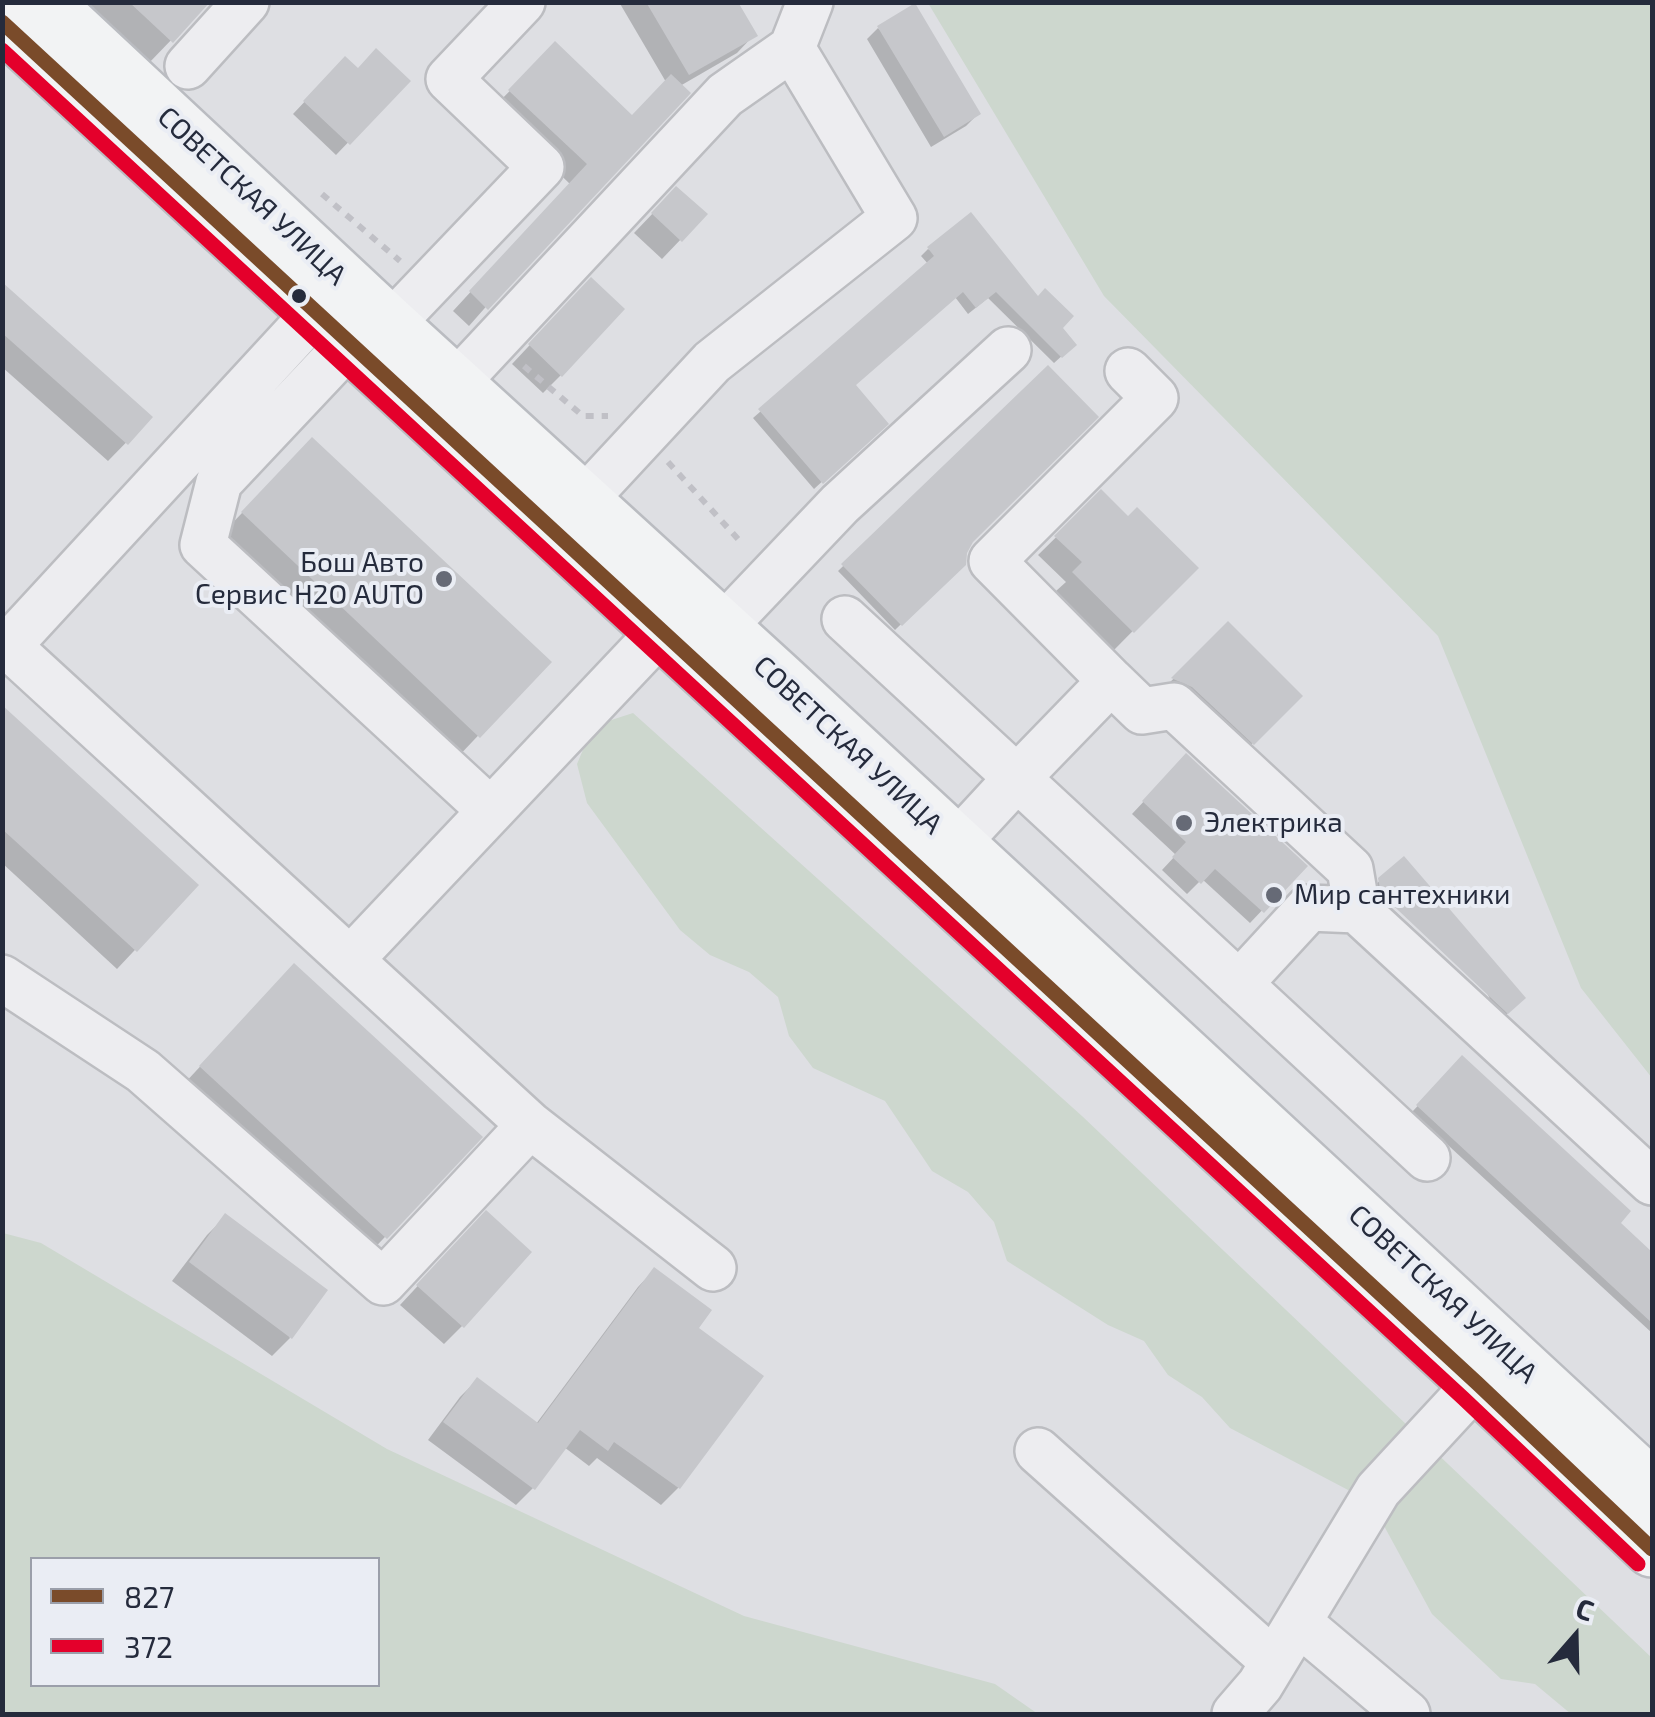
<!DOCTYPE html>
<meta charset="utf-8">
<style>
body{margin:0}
#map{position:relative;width:1655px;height:1717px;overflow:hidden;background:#dedfe3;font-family:"Exo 2",sans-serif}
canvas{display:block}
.frame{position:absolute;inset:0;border:5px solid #252b3c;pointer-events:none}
.legend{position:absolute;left:30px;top:1557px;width:350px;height:130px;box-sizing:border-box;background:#eaedf4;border:2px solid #9b9faa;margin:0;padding:12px 18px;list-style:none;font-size:30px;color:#252b3c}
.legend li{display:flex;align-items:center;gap:20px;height:50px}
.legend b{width:50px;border:2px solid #9b9faa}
.north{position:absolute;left:1525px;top:1587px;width:100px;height:100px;-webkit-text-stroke:8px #eaedf4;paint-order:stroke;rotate:20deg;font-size:28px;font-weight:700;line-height:40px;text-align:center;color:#252b3c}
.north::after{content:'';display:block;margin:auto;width:35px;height:45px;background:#252b3c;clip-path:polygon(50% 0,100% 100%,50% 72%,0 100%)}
</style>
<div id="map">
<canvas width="1655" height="1717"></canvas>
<div class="frame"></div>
<ul class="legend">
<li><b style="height:12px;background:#7a4b2a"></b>827</li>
<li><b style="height:12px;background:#e4002b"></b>372</li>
</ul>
<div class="north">С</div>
</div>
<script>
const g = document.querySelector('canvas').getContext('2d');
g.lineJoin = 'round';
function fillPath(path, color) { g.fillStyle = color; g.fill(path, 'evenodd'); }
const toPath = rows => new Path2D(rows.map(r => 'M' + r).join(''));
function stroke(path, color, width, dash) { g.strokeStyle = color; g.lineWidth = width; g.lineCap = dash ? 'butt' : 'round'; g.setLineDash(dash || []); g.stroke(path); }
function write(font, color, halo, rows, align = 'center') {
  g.font = font + ' "Exo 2",sans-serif'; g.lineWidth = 8; g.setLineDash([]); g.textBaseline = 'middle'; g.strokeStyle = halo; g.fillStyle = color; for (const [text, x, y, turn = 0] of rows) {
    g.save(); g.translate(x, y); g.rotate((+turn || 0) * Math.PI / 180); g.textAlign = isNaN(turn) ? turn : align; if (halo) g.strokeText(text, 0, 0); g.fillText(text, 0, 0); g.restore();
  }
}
const green = toPath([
 [928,3,1652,3,1652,1078,1581,988,1438,636,1104,296],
 [633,713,1082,1116,1652,1658,1652,1714,1571,1714,1535,1684,1501,1679,1432,1614,1371,1502,1230,1428,1202,1397,1168,1375,1144,1341,1108,1325,1007,1261,994,1222,968,1192,932,1171,885,1101,813,1068,789,1036,778,997,749,972,710,955,680,930,587,803,577,764,593,726],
 [3,1233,41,1243,387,1449,744,1616,995,1684,1038,1714,3,1714],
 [32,1560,378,1560,378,1684,32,1684]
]);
const shadow = toPath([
 [81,2,199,2,203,7,148,64],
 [619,2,736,2,754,35,737,53,680,86,469,326,453,311,570,184,492,109,555,45,632,118,666,82],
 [878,28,978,114,966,126,931,147,867,39],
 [345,59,357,71,407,81,336,155,293,114],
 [676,189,704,215,662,259,634,233],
 [928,249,1060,327,1074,345,1054,363,988,298,968,314,955,297,853,386,886,423,814,489,753,418,929,265,921,256],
 [2,285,150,418,108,461,2,367],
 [573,299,561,375,543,393,512,364],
 [1048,368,965,553,964,563,895,630,838,571],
 [289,464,548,662,454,761,218,538],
 [1101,493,1128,519,1195,568,1114,650,1056,591,1066,582,1038,555],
 [1228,625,1299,696,1235,761,1156,696],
 [2,708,195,886,117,969,2,863],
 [1175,768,1304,866,1250,923,1202,879,1187,894,1162,870,1176,855,1132,814],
 [1403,860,1523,998,1505,1016,1364,913,1371,889,1490,999,1484,987,1375,885],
 [276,985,479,1137,367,1256,182,1086],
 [1462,1059,1617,1223,1652,1255,1652,1333,1412,1112],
 [225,1217,290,1338,272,1356,172,1281,207,1235],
 [468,1232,462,1326,444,1344,400,1305],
 [654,1270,695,1328,761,1377,678,1488,661,1505,597,1458,589,1466,564,1447,533,1488,516,1505,428,1440,460,1397,477,1380,536,1424,638,1287]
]);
const building = toPath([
 [129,2,210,2,173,43],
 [646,2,738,2,758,36,689,75],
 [915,3,981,114,944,137,877,26],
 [555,41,632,115,671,74,691,93,488,310,469,291,587,164,508,90],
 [376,48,411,81,350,145,303,101,345,56,358,68],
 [676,186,708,214,682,242,651,213],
 [971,212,1038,296,1045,288,1074,316,1063,328,1077,345,1062,358,996,292,976,308,963,292,856,385,889,424,823,484,758,409,934,256,927,247],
 [591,277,625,309,562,377,528,344],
 [2,282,153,417,128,445,2,333],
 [1048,365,1099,417,973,542,967,553,966,565,902,626,841,564],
 [312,437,552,662,480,738,241,512],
 [1101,489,1128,516,1137,507,1199,568,1134,633,1072,572,1082,562,1054,536],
 [1228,621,1303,696,1254,745,1192,687,1171,678],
 [2,705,199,885,137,952,2,829],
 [1186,753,1308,866,1264,913,1215,869,1201,884,1172,857,1186,842,1142,801],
 [1404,856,1526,998,1508,1014,1381,894,1378,878],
 [294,963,483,1137,387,1239,199,1066],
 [1462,1055,1631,1211,1621,1223,1652,1252,1652,1323,1416,1105],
 [486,1210,532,1252,464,1328,416,1285],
 [225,1213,328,1290,292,1339,189,1262],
 [654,1267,712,1310,699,1328,764,1376,680,1489,614,1442,608,1451,580,1430,535,1490,443,1422,477,1377,538,1423]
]);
const path = toPath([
 [322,194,400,261],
 [524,366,583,416,608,416],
 [668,462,738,539]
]);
const minor = toPath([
 [188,66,246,2],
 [390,325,541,167,449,79,522,2],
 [349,344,219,482,203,545,491,811],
 [455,384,725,95,792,48],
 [582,502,712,362,894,218,792,48,810,2],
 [845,619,1017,778,956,844],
 [722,628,840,504,1008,350],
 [1111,681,992,561,1155,398,1128,371],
 [350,960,661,631],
 [2,978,143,1071,383,1282,530,1125,8,646,315,313],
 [1239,984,1309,908,1357,910],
 [530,1125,713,1268],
 [1427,1158,1017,778,1111,681,1142,711,1174,706,1350,869,1357,910,1652,1182],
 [1038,1451,1274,1662],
 [1298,1622,1407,1714],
 [1235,1714,1260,1685,1378,1490,1477,1383]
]);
const major = toPath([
 [44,2,390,325,779,680,1652,1488],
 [2,22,1477,1383,1652,1549]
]);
const bus1 = toPath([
 [2,22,1477,1383,1652,1549]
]);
const bus2 = toPath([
 [2,50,1463,1398,1638,1564]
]);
const markers = [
 [299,296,9,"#252b3c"],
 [444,579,10,"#666a76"],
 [1184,823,10,"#666a76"],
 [1274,895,10,"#666a76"]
];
const streetNames = [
 ["СОВЕТСКАЯ УЛИЦА",252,196,43],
 ["СОВЕТСКАЯ УЛИЦА",848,745,43],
 ["СОВЕТСКАЯ УЛИЦА",1443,1294,43]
];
const poiNames = [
 ["Бош Авто",424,563,"right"],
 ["Сервис H2O AUTO",424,595,"right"],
 ["Электрика",1204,823],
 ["Мир сантехники",1294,895]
];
fillPath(green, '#cdd7ce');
fillPath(shadow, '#0003');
fillPath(building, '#c6c7cb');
stroke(minor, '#bcbdc1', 50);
stroke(major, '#babcc1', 60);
stroke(path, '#c0c0c6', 6, [8, 8]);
stroke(minor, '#ededf0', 45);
stroke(major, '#f2f3f4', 55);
stroke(bus1, '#7a4b2a', 15);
stroke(bus2, '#e4002b', 15);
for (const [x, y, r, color] of markers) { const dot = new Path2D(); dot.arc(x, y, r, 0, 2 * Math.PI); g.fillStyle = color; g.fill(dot); stroke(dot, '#eaedf4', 4); }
write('28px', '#252b3c', '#eaedf4', streetNames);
write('28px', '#252b3c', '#eaedf4', poiNames, 'left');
</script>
